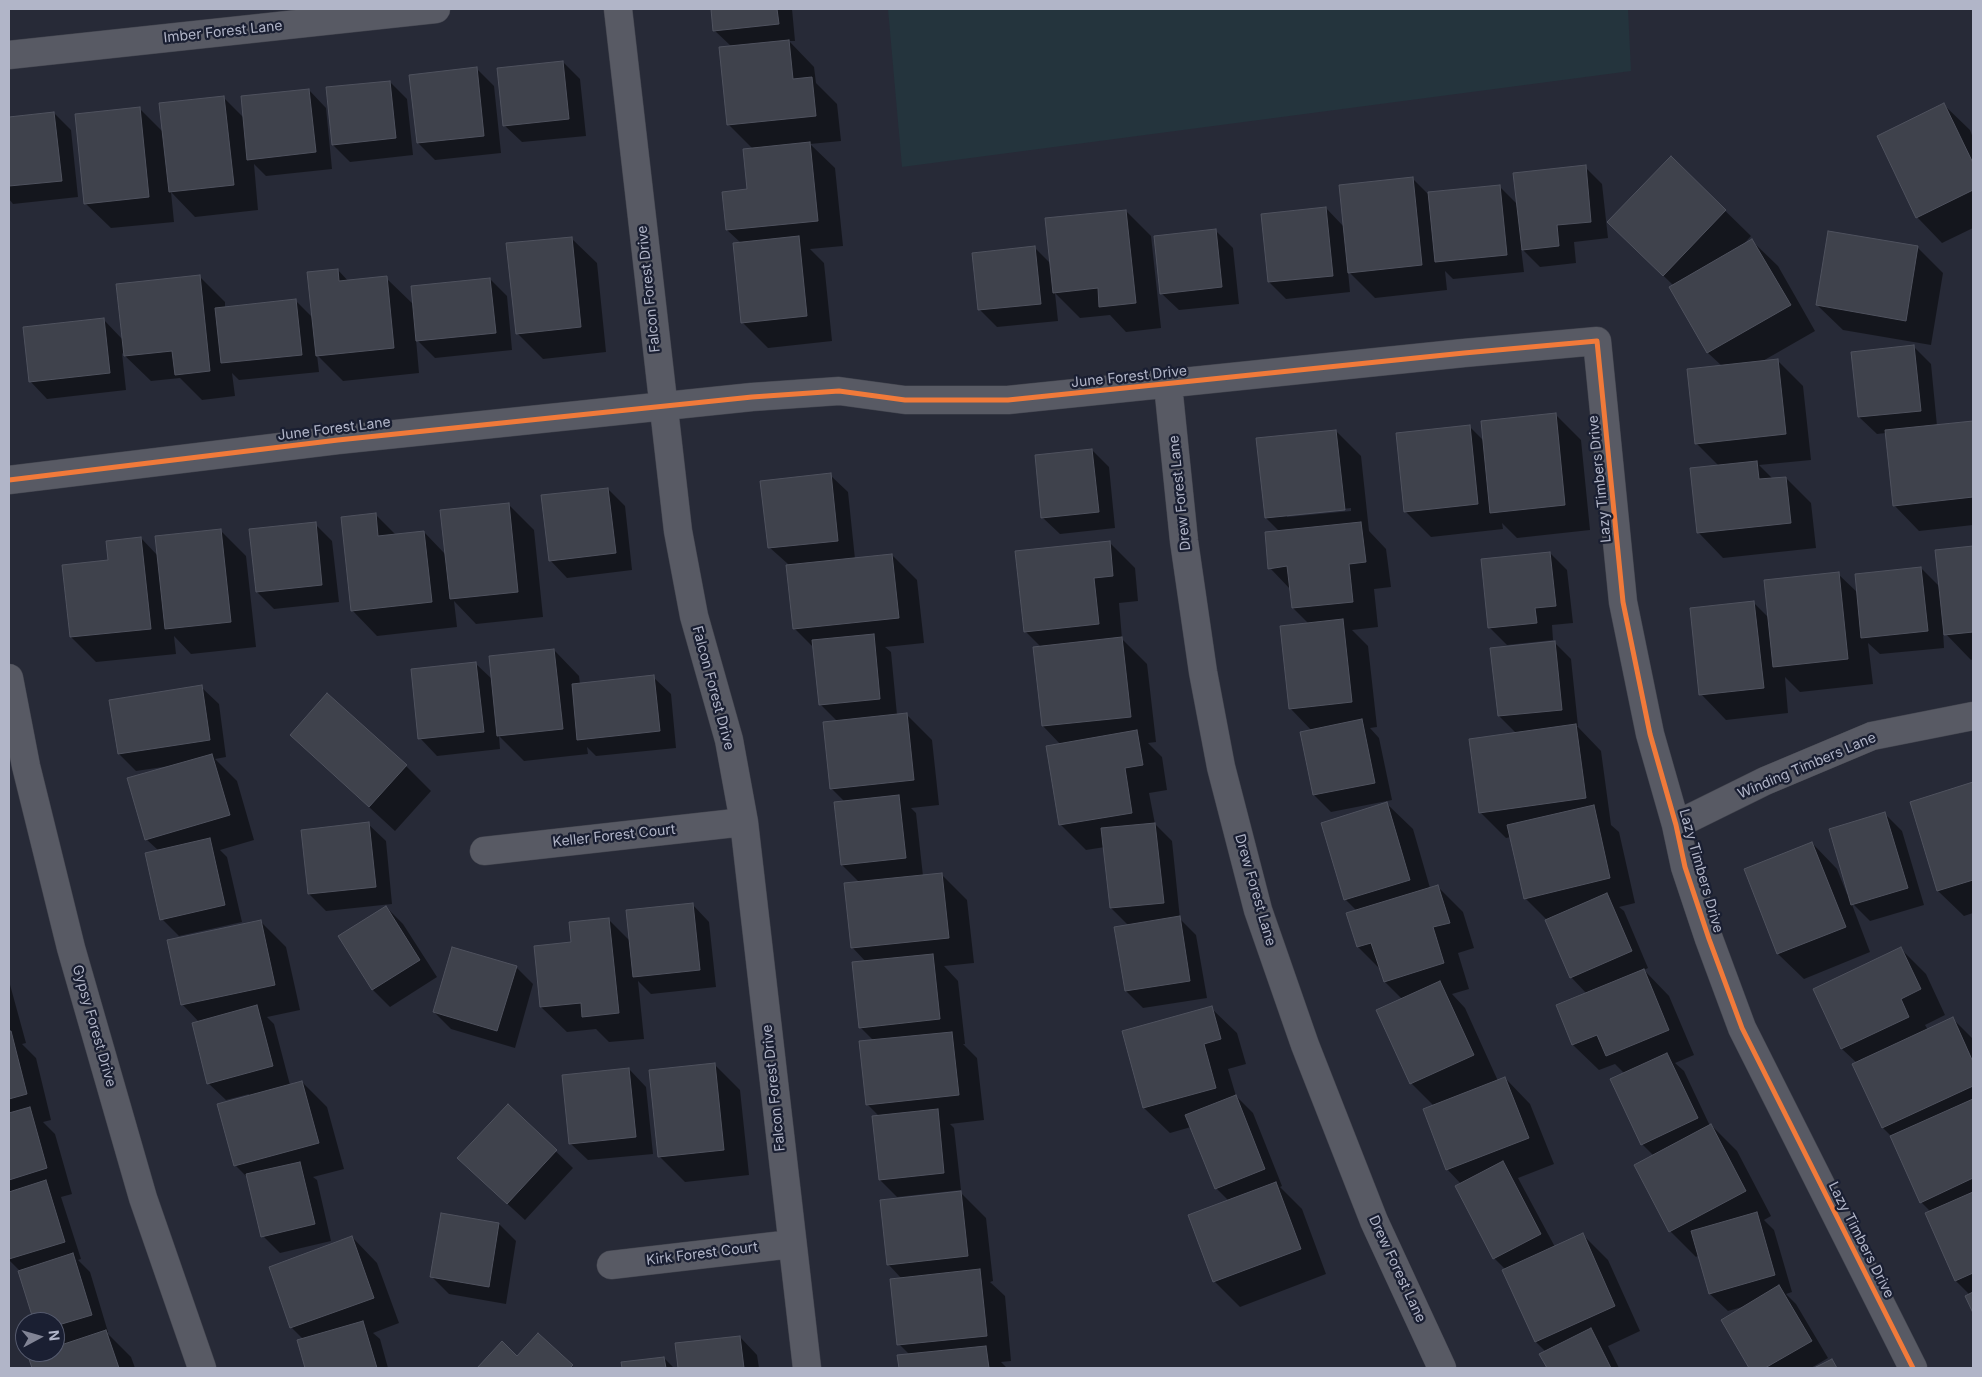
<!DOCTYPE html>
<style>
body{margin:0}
#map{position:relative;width:1982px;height:1377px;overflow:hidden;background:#272a37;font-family:Inter,sans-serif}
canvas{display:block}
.frame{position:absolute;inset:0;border:10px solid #b1b5c8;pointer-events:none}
.north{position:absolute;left:15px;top:1312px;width:50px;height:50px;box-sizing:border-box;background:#1a1f32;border:1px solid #565b6e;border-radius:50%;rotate:84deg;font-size:14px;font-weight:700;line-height:20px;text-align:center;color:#b1b5c8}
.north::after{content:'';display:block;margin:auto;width:18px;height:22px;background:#818495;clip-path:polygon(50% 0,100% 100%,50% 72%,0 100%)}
</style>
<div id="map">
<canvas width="1982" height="1377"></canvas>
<div class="frame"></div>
<div class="north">N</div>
</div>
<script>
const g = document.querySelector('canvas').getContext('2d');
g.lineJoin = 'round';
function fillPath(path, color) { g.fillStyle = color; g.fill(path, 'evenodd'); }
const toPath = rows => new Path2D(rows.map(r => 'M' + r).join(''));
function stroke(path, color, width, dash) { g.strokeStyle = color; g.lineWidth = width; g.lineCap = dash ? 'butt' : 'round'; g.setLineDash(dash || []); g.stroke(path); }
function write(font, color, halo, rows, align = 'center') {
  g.font = font + ' Inter,sans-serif'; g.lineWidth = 4.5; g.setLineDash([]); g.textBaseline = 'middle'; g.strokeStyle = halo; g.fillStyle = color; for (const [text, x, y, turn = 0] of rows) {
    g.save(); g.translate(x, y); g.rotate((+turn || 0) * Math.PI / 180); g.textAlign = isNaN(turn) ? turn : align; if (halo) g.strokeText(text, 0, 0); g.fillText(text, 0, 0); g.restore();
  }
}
const green = toPath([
 [888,9,1628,9,1631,71,902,167]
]);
const shadow = toPath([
 [712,9,792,9,795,41,789,41,814,67,816,83,837,104,841,141,810,144,835,168,843,246,810,249,824,263,832,341,768,348,742,322,741,243,727,230,748,191,753,149,728,124,732,47,714,30],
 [563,62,580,79,586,136,522,142,504,125],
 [477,69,494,86,501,153,435,160,418,143],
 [390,82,407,99,413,155,350,162,333,145],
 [309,90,326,108,332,169,266,176,254,164,258,210,195,217,171,192,174,222,111,228,85,203,139,108,164,133,224,98,244,118],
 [1944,105,1970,130,1973,138,1973,228,1942,243,1917,217],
 [54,113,71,130,78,197,13,204,9,199,9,118],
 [1671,158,1751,236,1742,246,1752,241,1778,266,1815,331,1761,362,1778,361,1803,386,1811,460,1759,465,1773,479,1786,478,1811,503,1816,548,1723,558,1698,532,1719,466,1696,443,1722,366,1708,353,1671,288,1674,286,1634,247],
 [1585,167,1602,184,1608,238,1574,242,1576,263,1540,267,1521,248,1524,272,1453,279,1445,271,1447,290,1375,298,1348,271,1350,292,1286,299,1269,282,1262,215,1326,208,1344,227,1412,178,1428,194,1499,186,1518,205],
 [1126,211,1151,236,1161,328,1126,332,1110,315,1080,318,1055,293,1058,321,997,327,980,310,974,254,1034,247,1051,264],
 [1216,231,1233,248,1239,304,1179,310,1161,293],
 [571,238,597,263,606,352,543,359,517,333],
 [1918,248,1943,273,1931,345,1843,330,1817,305],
 [338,270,349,282,386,278,414,305,490,279,507,296,512,350,435,358,416,339,419,373,343,381,317,355,319,372,239,380,232,373,235,396,202,400,180,378,151,381,122,353,126,390,47,399,30,381,104,320,123,340,199,276,225,302,225,308,296,301,313,318],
 [1913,346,1931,364,1937,426,1973,422,1973,525,1919,531,1894,505,1886,433,1877,434,1859,417],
 [1555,414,1581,440,1590,530,1517,538,1502,523,1503,529,1431,537,1405,511,1469,426,1484,441],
 [1336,431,1361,456,1369,531,1386,549,1391,587,1374,589,1378,627,1352,630,1368,646,1377,727,1370,728,1379,738,1392,800,1331,812,1314,795,1312,731,1290,708,1309,624,1293,608,1291,590,1270,568,1280,532,1266,518],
 [1351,508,1351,511,1287,517,1287,515],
 [1092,450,1109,467,1115,528,1060,534,1042,517],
 [830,475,848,492,855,559,892,555,917,580,924,643,885,647,891,652,897,715,906,714,932,740,939,805,911,808,916,813,923,876,941,874,967,900,974,963,944,966,958,981,965,1044,963,1044,977,1058,984,1120,950,1124,954,1128,961,1190,897,1197,880,1180,879,1116,867,1104,874,1041,860,1027,866,962,852,947,860,883,842,865,845,802,831,788,837,721,820,704,814,648,794,628,788,564,769,547],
 [608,489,625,506,632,570,567,578,550,560],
 [508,504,534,530,543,617,476,624,454,601,457,627,377,636,352,610,375,514,396,535,424,532,446,555],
 [315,524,332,541,339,602,274,609,257,592],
 [221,531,246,556,256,647,191,654,174,636,176,654,96,662,71,637,141,538,158,556],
 [1109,542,1135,568,1138,601,1119,603,1122,639,1147,664,1156,742,1148,743,1162,757,1167,790,1149,793,1155,824,1172,841,1180,919,1196,935,1207,998,1143,1008,1126,991,1129,926,1111,908,1105,847,1086,850,1061,825,1061,745,1043,726,1041,647,1025,631],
 [1973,547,1973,659,1971,660,1943,631,1944,648,1880,654,1868,643,1873,684,1800,692,1785,677,1788,713,1726,720,1701,694,1754,603,1769,618,1838,574,1858,593,1921,568,1941,588,1937,551],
 [1550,553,1567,570,1573,623,1552,625,1553,640,1507,645,1489,627],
 [1554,642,1571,659,1578,726,1577,726,1601,751,1611,825,1619,832,1635,903,1619,907,1624,911,1648,968,1644,970,1669,996,1694,1055,1675,1063,1684,1071,1710,1126,1711,1125,1737,1151,1771,1216,1764,1220,1774,1230,1792,1292,1786,1294,1796,1304,1828,1358,1811,1368,1751,1368,1722,1320,1746,1306,1728,1311,1710,1294,1699,1255,1696,1257,1670,1231,1654,1156,1642,1144,1612,1080,1625,1074,1615,1064,1599,1070,1573,1045,1557,1006,1587,994,1571,977,1547,920,1525,898,1511,837,1506,838,1480,812,1517,734,1499,716],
 [554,650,579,676,580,684,653,677,671,694,676,748,596,756,587,747,588,754,524,761,499,736,500,749,437,756,420,738,476,664,493,680],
 [201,687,219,704,226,757,215,759,237,781,254,840,220,850,227,857,242,922,179,936,162,919,159,851,146,839,170,766,136,771,119,754],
 [291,735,406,766,431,791,395,831],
 [1973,784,1973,913,1964,916,1938,891,1912,803],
 [1387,804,1413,829,1430,888,1437,886,1463,912,1474,948,1458,953,1469,989,1452,994,1465,1008,1498,1081,1505,1078,1530,1104,1554,1164,1518,1178,1555,1247,1582,1234,1608,1260,1640,1331,1608,1346,1619,1368,1548,1368,1541,1354,1546,1352,1536,1342,1503,1270,1505,1269,1494,1258,1461,1184,1447,1169,1434,1106,1411,1083,1378,1010,1402,999,1385,982,1381,970,1358,947,1357,911,1345,899],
 [1885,814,1902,831,1924,905,1870,921,1851,902,1870,952,1804,979,1778,954,1745,870,1812,843,1837,869,1847,894,1849,893],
 [368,824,386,841,392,904,326,911,309,894],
 [692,904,709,922,716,987,651,994,638,981,644,1039,609,1042,596,1029,567,1032,541,1007,573,943,609,920,630,941],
 [386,907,403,924,437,977,390,1007,373,990,340,936],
 [261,922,286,947,300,1010,267,1017,274,1024,290,1085,302,1082,327,1107,344,1169,313,1177,317,1180,331,1241,280,1253,263,1236,249,1179,235,1165,249,1094,226,1100,208,1083,199,1022,182,1004],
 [1901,949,1926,974,1945,1015,1925,1025,1928,1030,1952,1018,1973,1039,1973,1310,1967,1297,1970,1295,1956,1281,1927,1214,1931,1212,1921,1202,1891,1136,1883,1128,1857,1063,1842,1049,1815,990],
 [516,967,533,984,515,1048,451,1029,434,1012],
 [9,981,26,1043,22,1044,36,1058,51,1120,43,1122,55,1134,72,1194,61,1197,81,1259,78,1260,90,1272,108,1332,107,1333,131,1357,135,1368,33,1368,29,1357,44,1352,55,1352,55,1322,36,1322,20,1271,9,1260],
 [1211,1008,1237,1033,1246,1064,1228,1069,1236,1096,1253,1113,1282,1186,1280,1187,1302,1209,1326,1274,1240,1307,1214,1281,1229,1201,1216,1188,1191,1127,1170,1133,1144,1108],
 [714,1064,740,1090,749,1175,685,1182,659,1156],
 [629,1069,646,1087,653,1154,588,1160,570,1143],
 [508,1105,573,1168,525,1220,476,1175],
 [961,1193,986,1218,993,1281,990,1282,1005,1296,1011,1361,1001,1362,1007,1368,900,1368,899,1356,910,1355,899,1344,902,1279,888,1264],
 [499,1224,516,1241,506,1304,449,1294,432,1277],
 [352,1237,377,1263,399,1323,373,1333,380,1339,388,1368,306,1368,298,1341,303,1339,292,1328,270,1267],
 [538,1335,574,1368,479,1368,502,1343,517,1357],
 [740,1337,757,1355,759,1368,679,1368,676,1344],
 [664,1358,674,1368,623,1368,622,1363]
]);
const building = toPath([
 [711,9,777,9,779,24,713,31,711,9],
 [789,40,793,79,812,77,816,116,727,125,719,47,789,40],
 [563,61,569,119,503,126,497,68,563,61],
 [477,67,484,136,417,143,409,75,477,67],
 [390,81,396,138,332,145,326,87,390,81],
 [309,89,316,152,247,160,241,96,309,89],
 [224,96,234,185,169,192,159,103,224,96],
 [1944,103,1973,163,1973,190,1916,218,1877,136,1944,103],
 [140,107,149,197,84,204,75,114,140,107],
 [54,112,62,181,9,186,9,117,54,112],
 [810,142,818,221,726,230,722,192,747,189,743,149,810,142],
 [1671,156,1726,210,1663,276,1607,222,1671,156],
 [1586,165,1591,222,1557,225,1559,246,1522,250,1513,173,1586,165],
 [1413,177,1422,265,1348,273,1339,185,1413,177],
 [1500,185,1507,255,1435,262,1428,192,1500,185],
 [1326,207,1333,276,1268,282,1261,214,1326,207],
 [1126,210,1136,303,1099,307,1098,288,1053,293,1045,218,1126,210],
 [1216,229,1222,287,1160,294,1154,236,1216,229],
 [1828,231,1918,246,1906,321,1816,305,1828,231],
 [799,236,807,316,741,323,733,243,799,236],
 [572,237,581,327,516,334,506,243,572,237],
 [1752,239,1791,305,1707,353,1669,287,1752,239],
 [1035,246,1041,304,978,310,972,253,1035,246],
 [338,269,339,281,387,276,394,348,316,356,307,272,338,269],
 [200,275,210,371,175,375,172,351,124,356,116,284,200,275],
 [490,278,496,333,416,341,411,286,490,278],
 [296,299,302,355,221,363,215,308,296,299],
 [104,318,110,373,29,382,23,327,104,318],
 [1914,345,1921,411,1858,417,1851,352,1914,345],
 [1778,359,1786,434,1695,444,1687,369,1778,359],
 [1556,413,1565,505,1490,513,1481,421,1556,413],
 [1973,421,1973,497,1893,506,1885,430,1973,421],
 [1470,425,1478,504,1404,512,1396,433,1470,425],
 [1336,430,1345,510,1265,518,1256,438,1336,430],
 [1092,449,1099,512,1041,518,1035,455,1092,449],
 [1757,461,1759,479,1786,477,1791,523,1697,533,1690,468,1757,461],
 [831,473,838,541,768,548,760,481,831,473],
 [608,488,616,553,549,561,541,495,608,488],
 [509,503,518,592,450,599,440,510,509,503],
 [376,513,378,536,424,531,432,602,351,611,341,517,376,513],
 [316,522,322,585,256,592,249,529,316,522],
 [1361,522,1366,562,1349,564,1353,602,1292,608,1287,566,1268,569,1265,532,1361,522],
 [221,529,231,622,165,629,155,536,221,529],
 [141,537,151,629,70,637,62,565,108,560,106,541,141,537],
 [1110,541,1113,576,1094,578,1099,624,1024,632,1015,551,1110,541],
 [1973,546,1973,632,1944,635,1935,550,1973,546],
 [1550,552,1556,606,1535,608,1537,623,1488,628,1481,559,1550,552],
 [892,554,899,618,793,629,786,565,892,554],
 [1921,567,1928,631,1861,638,1855,574,1921,567],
 [1839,572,1848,659,1773,667,1764,580,1839,572],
 [1754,601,1764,688,1699,695,1690,608,1754,601],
 [1343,619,1352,702,1289,709,1280,626,1343,619],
 [874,634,880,699,819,705,812,640,874,634],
 [1122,637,1131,717,1042,726,1033,647,1122,637],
 [1555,641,1562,710,1498,716,1490,648,1555,641],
 [554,649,563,729,497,736,489,656,554,649],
 [476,662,484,732,418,739,411,669,476,662],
 [654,675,660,731,577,740,572,684,654,675],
 [202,685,210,740,118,754,109,700,202,685],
 [327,693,407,765,369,807,290,735,327,693],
 [907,713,914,780,830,789,823,722,907,713],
 [1362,719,1375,783,1313,795,1300,732,1362,719],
 [1576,724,1586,798,1479,813,1469,739,1576,724],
 [1137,730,1143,765,1125,768,1132,813,1059,825,1046,746,1137,730],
 [212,754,230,815,145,840,127,778,212,754],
 [1973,782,1973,880,1937,891,1910,802,1973,782],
 [899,795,906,858,841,865,834,802,899,795],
 [1387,802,1410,880,1344,900,1321,823,1387,802],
 [1594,805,1610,878,1524,899,1507,825,1594,805],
 [1885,812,1908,888,1851,905,1829,829,1885,812],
 [369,822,376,887,308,894,301,830,369,822],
 [1155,823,1164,903,1110,908,1101,828,1155,823],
 [210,838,225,905,160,920,145,853,210,838],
 [1812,842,1846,927,1777,954,1744,869,1812,842],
 [942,873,949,938,851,948,844,883,942,873],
 [1438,885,1450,923,1433,927,1444,963,1384,982,1371,943,1357,947,1346,913,1438,885],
 [1607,893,1632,951,1570,978,1545,920,1607,893],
 [693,903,700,970,633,977,626,910,693,903],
 [386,906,420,960,372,990,338,936,386,906],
 [1180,916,1190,981,1125,991,1114,927,1180,916],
 [609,918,619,1013,582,1017,581,1003,540,1007,534,946,571,942,569,922,609,918],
 [261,920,275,985,181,1005,167,940,261,920],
 [452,947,517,966,497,1031,433,1012,452,947],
 [1901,947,1921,989,1901,999,1909,1017,1841,1049,1813,989,1901,947],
 [933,954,940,1019,859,1028,852,962,933,954],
 [1644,969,1669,1030,1606,1056,1597,1035,1572,1045,1556,1005,1644,969],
 [1440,981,1474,1055,1410,1084,1376,1010,1440,981],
 [257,1005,273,1066,207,1084,192,1023,257,1005],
 [1212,1006,1221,1039,1204,1044,1216,1088,1143,1108,1122,1031,1212,1006],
 [1953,1017,1973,1062,1973,1086,1882,1128,1852,1064,1953,1017],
 [9,1031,11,1031,27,1094,9,1099,9,1031],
 [952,1032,959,1095,866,1105,859,1041,952,1032],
 [1667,1053,1698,1118,1641,1145,1610,1079,1667,1053],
 [715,1063,724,1150,658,1157,649,1070,715,1063],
 [629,1068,636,1137,569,1144,562,1075,629,1068],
 [1505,1077,1529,1138,1446,1170,1423,1109,1505,1077],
 [302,1081,319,1143,234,1166,217,1104,302,1081],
 [1236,1095,1265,1169,1215,1189,1185,1115,1236,1095],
 [1973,1099,1973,1178,1920,1203,1890,1136,1973,1099],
 [508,1104,557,1150,507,1204,457,1158,508,1104],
 [30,1107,47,1168,9,1180,9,1113,30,1107],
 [938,1109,944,1173,879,1180,872,1116,938,1109],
 [1711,1124,1746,1191,1669,1232,1634,1165,1711,1124],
 [1503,1161,1541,1234,1493,1259,1455,1186,1503,1161],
 [300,1162,315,1224,261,1237,246,1174,300,1162],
 [46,1180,65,1242,9,1259,9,1192,46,1180],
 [1276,1182,1301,1249,1213,1282,1188,1215,1276,1182],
 [961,1191,968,1256,887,1265,880,1200,961,1191],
 [1973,1192,1973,1273,1955,1281,1925,1213,1973,1192],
 [1757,1212,1775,1275,1709,1294,1691,1231,1757,1212],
 [441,1213,499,1223,489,1287,430,1277,441,1213],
 [1583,1233,1615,1306,1535,1342,1502,1270,1583,1233],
 [352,1236,374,1298,290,1328,269,1267,352,1236],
 [73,1253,92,1315,55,1326,55,1322,34,1322,18,1271,73,1253],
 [980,1269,987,1336,897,1345,890,1279,980,1269],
 [1779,1285,1812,1341,1765,1368,1749,1368,1721,1320,1779,1285],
 [1973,1292,1973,1313,1965,1296,1973,1292],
 [363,1321,377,1368,305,1368,297,1340,363,1321],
 [1591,1328,1611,1368,1547,1368,1539,1354,1591,1328],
 [106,1330,119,1368,32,1368,28,1356,40,1352,55,1352,55,1347,106,1330],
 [538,1333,573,1365,570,1368,477,1368,502,1341,517,1356,538,1333],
 [740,1336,744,1368,678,1368,675,1343,740,1336],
 [986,1346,989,1368,899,1368,897,1355,986,1346],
 [664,1357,666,1368,622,1368,621,1362,664,1357],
 [1832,1359,1837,1368,1814,1368,1832,1359]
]);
const minor = toPath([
 [618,9,678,531,694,616,729,740,744,822,807,1368],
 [9,55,436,9],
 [1168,385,1184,541,1203,672,1221,767,1258,910,1305,1045,1374,1221,1442,1368],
 [9,480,338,440,752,397,839,391,905,400,1008,400,1464,353,1597,341,1623,602,1650,734,1676,825,1685,867,1709,939,1742,1028,1913,1368],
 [9,678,26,766,71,948,143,1198,202,1368],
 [1676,825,1765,781,1872,736,1973,716],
 [484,851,744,822],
 [611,1265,792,1244]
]);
const cycleway = toPath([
 [9,480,338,440,752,397,839,391,905,400,1008,400,1464,353,1597,341,1623,602,1650,734,1676,825,1685,867,1709,939,1742,1028,1913,1368]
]);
const streetNames = [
 ["Imber Forest Lane",223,32,-6],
 ["Falcon Forest Drive",649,289,-96],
 ["June Forest Drive",1129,377,-6],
 ["June Forest Lane",334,429,-7],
 ["Lazy Timbers Drive",1600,479,-96],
 ["Drew Forest Lane",1180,493,-96],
 ["Falcon Forest Drive",713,688,75],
 ["Winding Timbers Lane",1807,766,-23],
 ["Keller Forest Court",614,836,-6],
 ["Lazy Timbers Drive",1701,871,74],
 ["Drew Forest Lane",1255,890,74],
 ["Gypsy Forest Drive",94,1026,74],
 ["Falcon Forest Drive",774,1088,-96],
 ["Lazy Timbers Drive",1861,1240,63],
 ["Kirk Forest Court",702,1254,-7],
 ["Drew Forest Lane",1397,1269,65]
];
fillPath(green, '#24343d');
fillPath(shadow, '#0007');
fillPath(building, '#3f424c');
stroke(building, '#4f525e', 1);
stroke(minor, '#42444e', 29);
stroke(minor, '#585a64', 28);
stroke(cycleway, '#f17a3a', 5);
write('14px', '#b1b5c8', '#1a1f32', streetNames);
</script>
